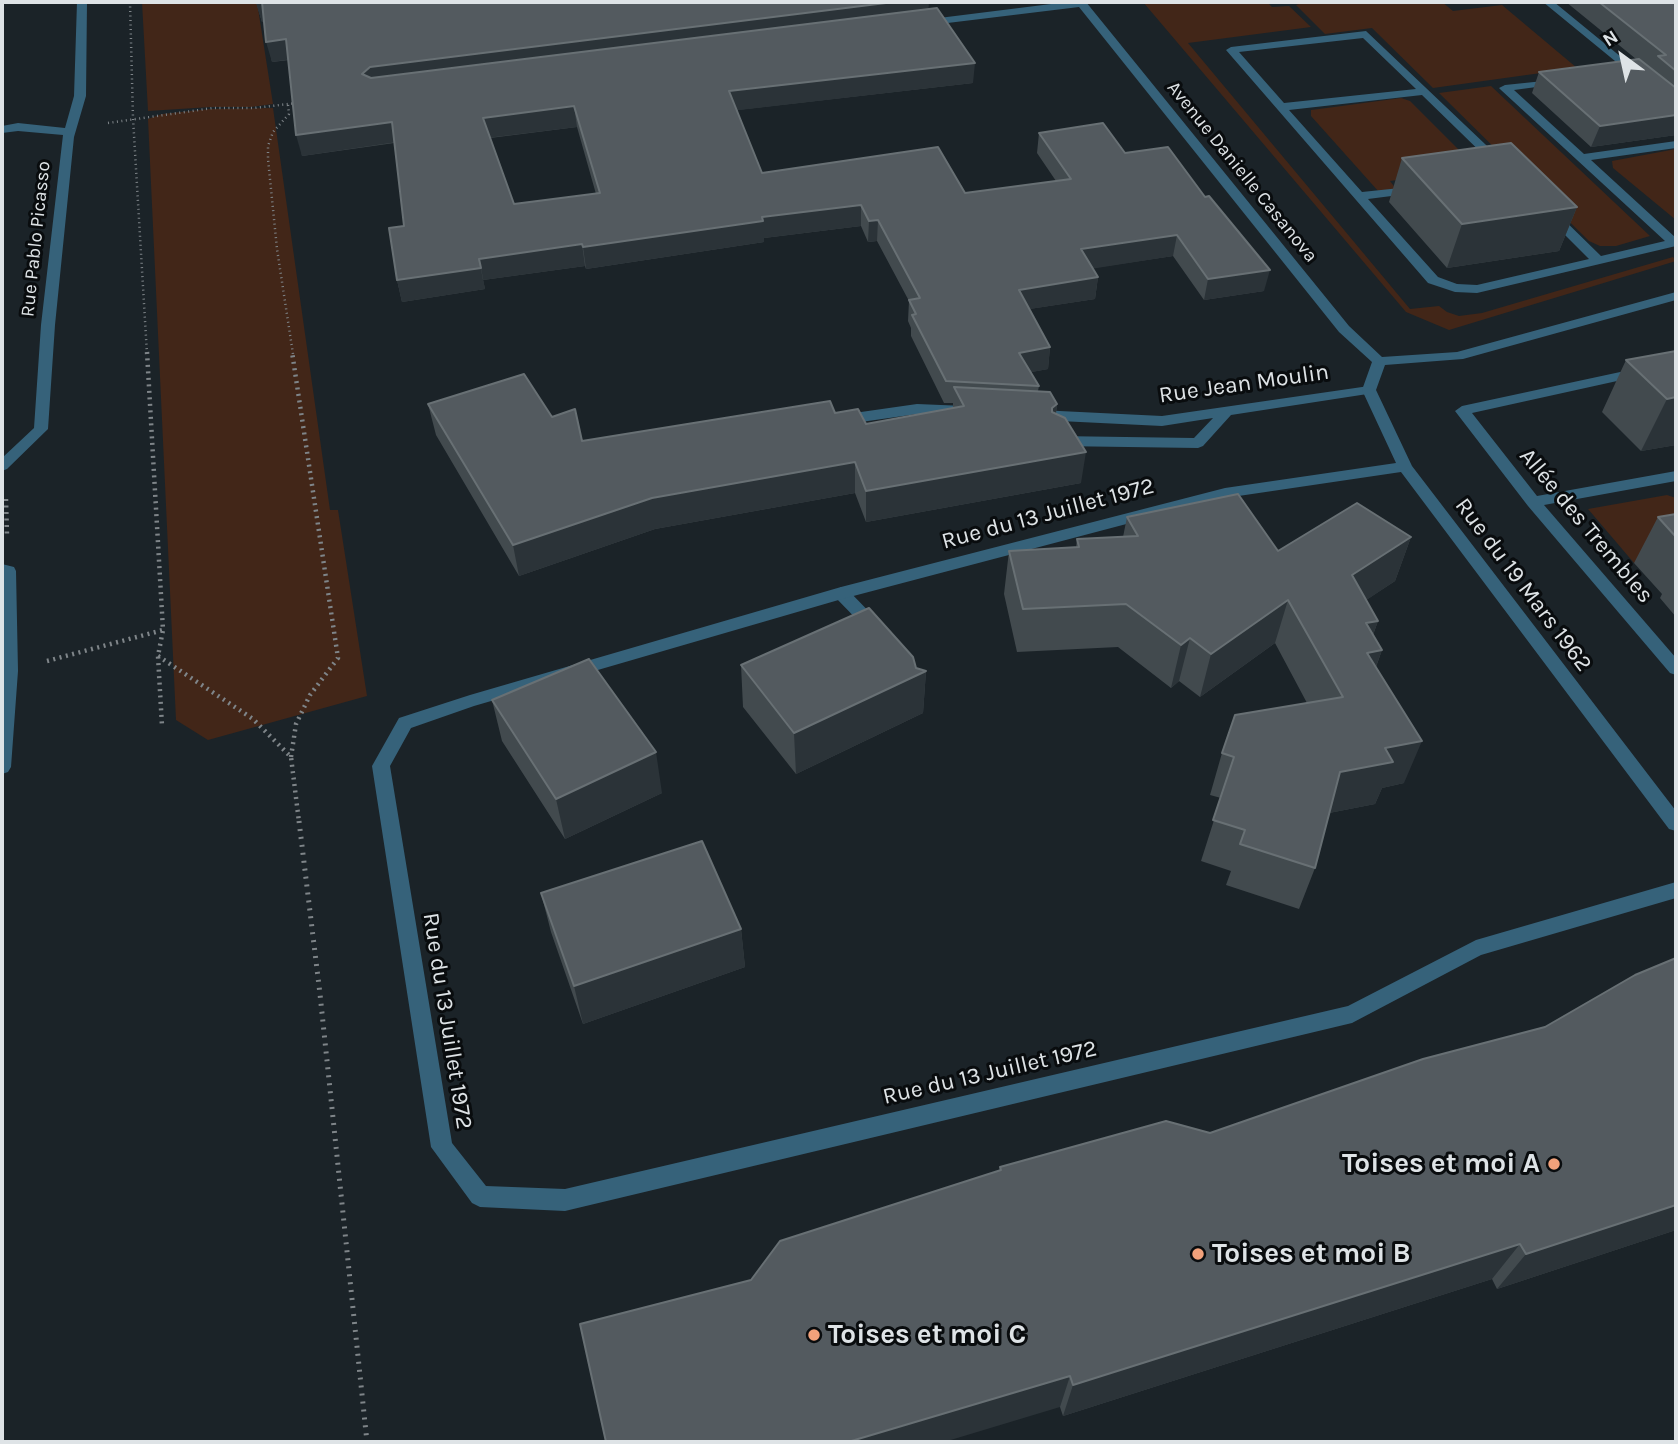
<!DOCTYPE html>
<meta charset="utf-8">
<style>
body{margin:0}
#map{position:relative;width:1678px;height:1444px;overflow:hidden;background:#1b2328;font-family:Karla,sans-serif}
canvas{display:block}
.frame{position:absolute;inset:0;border:4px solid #dee3e6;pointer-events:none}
.north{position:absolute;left:1587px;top:21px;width:70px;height:70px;-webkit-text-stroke:5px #090c0e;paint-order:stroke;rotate:327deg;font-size:19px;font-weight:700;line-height:28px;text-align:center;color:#dee3e6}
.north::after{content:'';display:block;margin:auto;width:24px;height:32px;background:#dee3e6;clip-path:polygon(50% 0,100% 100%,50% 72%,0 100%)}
</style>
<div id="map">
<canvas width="1678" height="1444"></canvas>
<div class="frame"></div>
<div class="north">N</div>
</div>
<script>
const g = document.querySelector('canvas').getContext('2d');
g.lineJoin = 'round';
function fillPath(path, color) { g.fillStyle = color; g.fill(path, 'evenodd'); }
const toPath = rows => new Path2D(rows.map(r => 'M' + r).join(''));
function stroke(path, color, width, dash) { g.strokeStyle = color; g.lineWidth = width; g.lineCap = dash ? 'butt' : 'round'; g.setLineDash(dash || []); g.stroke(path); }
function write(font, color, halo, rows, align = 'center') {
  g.font = font + ' Karla,sans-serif'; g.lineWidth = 6; g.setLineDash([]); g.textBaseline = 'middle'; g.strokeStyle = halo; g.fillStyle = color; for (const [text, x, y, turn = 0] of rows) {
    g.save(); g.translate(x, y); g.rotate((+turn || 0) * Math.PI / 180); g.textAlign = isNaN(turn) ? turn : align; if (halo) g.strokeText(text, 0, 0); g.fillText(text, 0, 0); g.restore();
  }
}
const green = toPath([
 [142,2,257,2,273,104,251,107,211,107,148,111],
 [1143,2,1267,2,1272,7,1289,6,1311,27,1188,43,1410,309,1439,306,1447,312,1459,316,1482,313,1673,257,1676,261,1449,330,1406,312],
 [1305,2,1442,2,1453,11,1502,5,1577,68,1433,88,1372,28,1325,34,1296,5],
 [1491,86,1650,236,1616,246,1600,246,1589,241,1439,93],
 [1401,98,1410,101,1478,169,1390,181,1396,189,1379,192,1311,116,1311,110,1319,109],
 [273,108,330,510,338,510,367,696,208,740,176,720,148,119,162,114,210,109],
 [1676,149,1676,220,1613,168,1612,161],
 [1667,495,1676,498,1676,554,1634,563,1588,509]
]);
const pathFar2 = toPath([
 [130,2,133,118,147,354],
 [288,105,289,114,273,132,268,146,268,159,277,249,293,354],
 [108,123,213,108,254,108,297,103]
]);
const pathFar1 = toPath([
 [147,352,163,630,158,656,162,726],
 [6,499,7,535],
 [158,656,253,719,291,757,299,822],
 [47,661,163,630],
 [291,757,296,724,310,695,338,658,292,352]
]);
const path = toPath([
 [299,821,320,994,367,1442]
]);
const lane = toPath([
 [1543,2,1554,2,1676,102,1676,111,1543,2],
 [1366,31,1505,163,1495,166,1422,95,1289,110,1362,192,1419,186,1421,189,1415,193,1368,199,1438,277,1457,284,1477,285,1589,259,1547,217,1547,211,1551,210,1555,211,1601,256,1665,241,1501,90,1499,88,1505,85,1563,79,1565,81,1559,84,1514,90,1584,154,1676,141,1676,148,1591,160,1676,238,1676,246,1477,293,1455,292,1428,283,1226,50,1231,47,1366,31],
 [1363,38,1416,89,1284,103,1239,52,1363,38],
 [1369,386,1374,387,1374,393,1231,415,1203,446,1198,448,1057,446,1050,441,1057,436,1194,438,1213,418,1162,426,1039,420,1032,415,1039,410,1162,416,1369,386],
 [917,404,965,406,972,411,965,416,917,414,840,425,833,420,840,415,917,404],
 [841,587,847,589,881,624,883,628,881,632,869,632,835,597,833,593,841,587]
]);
const street = toPath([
 [77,2,87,2,86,96,74,137,55,325,48,429,7,469,2,471,2,458,34,428,41,325,63,135,18,131,2,133,2,126,18,123,65,128,74,96,77,2],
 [1067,2,1086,2,1349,326,1382,357,1457,352,1676,292,1676,300,1463,359,1385,365,1376,390,1412,466,1676,811,1676,831,1669,829,1401,472,1225,498,842,599,474,706,411,728,390,766,452,1143,486,1186,565,1189,1348,1006,1476,940,1676,882,1676,898,1481,955,1352,1023,565,1211,480,1207,472,1203,431,1147,372,766,399,718,470,695,841,587,1225,488,1396,463,1362,390,1372,362,1339,332,1079,7,923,26,918,23,923,20,1067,2],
 [1676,360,1676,368,1472,413,1537,496,1676,471,1676,481,1544,505,1676,658,1676,675,1670,673,1528,506,1455,411,1462,406,1676,360],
 [2,564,14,567,16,571,18,671,11,767,8,772,2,774,2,564]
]);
const wall = toPath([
 [256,2,929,9,973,83,737,110,762,173,965,193,1056,181,1037,153,1039,133,1125,153,1264,291,1204,300,1173,256,1093,268,1098,277,1095,299,1029,309,1050,347,1048,369,1031,372,1039,386,1038,391,1057,404,1056,414,1081,483,866,522,855,493,655,529,519,576,436,435,428,404,552,417,582,441,835,413,866,424,953,408,953,403,944,403,911,336,911,328,908,321,909,301,877,241,868,242,861,226,764,238,764,242,586,269,585,266,483,280,485,289,402,302,397,280,404,226,394,143,302,156,289,60,272,62,264,22,262,22],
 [577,127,596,194,514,204,490,138],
 [1566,2,1676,2,1676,135,1591,147,1532,93,1539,72,1636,59],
 [1402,158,1577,207,1559,251,1447,268,1389,202],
 [1676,351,1676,445,1641,451,1602,412,1626,360],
 [1676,514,1676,617,1660,598,1662,594,1634,563,1658,517],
 [1127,517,1278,551,1411,537,1395,581,1366,600,1378,621,1373,635,1382,650,1376,667,1404,783,1382,788,1375,804,1329,813,1315,868,1299,909,1226,885,1231,871,1201,861,1221,798,1210,795,1222,753,1307,703,1275,643,1200,697,1179,681,1171,688,1118,647,1017,652,1004,594,1009,551,1076,547,1077,539,1123,537],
 [741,665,916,668,926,671,923,713,796,774,743,707],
 [492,700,662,793,565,839,502,741],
 [541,893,741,929,745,967,583,1024,551,932],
 [1676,958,1676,1230,1497,1289,1492,1279,1063,1416,1060,1407,751,1280,999,1171,1000,1167,1210,1133,1545,1027]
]);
const shadedWall = toPath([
 [262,2,268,22,262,22,256,3],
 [894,2,929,2,928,17,375,87,362,74,370,67],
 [286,39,292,59,272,62,266,42],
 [975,63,973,83,731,111,729,91],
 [574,106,577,127,487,138,483,118],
 [1676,115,1676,135,1591,147,1600,126],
 [392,122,397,142,302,156,296,135],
 [861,205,861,226,764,238,764,242,586,269,583,247,762,217],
 [1577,207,1559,251,1447,268,1462,224],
 [878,220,877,241,868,242,869,221],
 [1177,235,1173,256,1078,271,1081,249],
 [582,244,585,266,483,280,479,259],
 [481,268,485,289,402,302,397,280],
 [1270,270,1264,291,1204,300,1208,279],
 [1098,277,1095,299,1017,311,1019,290],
 [1050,347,1048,369,1017,375,1019,353],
 [1676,397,1676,445,1641,451,1667,399],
 [1057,404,1053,436,1052,408],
 [1086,452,1081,483,866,522,866,491],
 [855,462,855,493,655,529,519,576,513,545,652,498],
 [1411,537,1395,581,1338,619,1352,575],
 [1288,600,1275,643,1200,697,1211,654],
 [1378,621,1362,664,1366,623],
 [1190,638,1179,681,1171,688,1181,645],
 [1382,650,1366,693,1367,653],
 [926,671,923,713,796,774,794,733],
 [1422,741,1404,783,1382,788,1375,804,1324,814,1340,772,1385,748],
 [656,752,662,793,565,839,556,799],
 [741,929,745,967,583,1024,574,986],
 [1676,1205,1676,1230,1497,1289,1526,1254],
 [1520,1244,1492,1279,1063,1416,1073,1385],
 [1070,1376,1060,1407,944,1442,848,1442]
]);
const building = toPath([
 [256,2,894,2,370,67,362,74,371,78,937,8,975,63,729,91,762,173,938,147,965,193,1071,179,1039,133,1103,123,1125,153,1168,147,1205,197,1209,196,1270,270,1208,279,1177,235,1081,249,1098,277,1019,290,1050,347,1019,353,1039,386,946,381,912,315,916,314,909,300,920,298,878,220,869,221,861,205,762,217,763,221,583,247,582,244,479,259,481,268,397,280,389,228,404,226,392,122,296,135,286,39,266,42,262,2,256,2],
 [574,106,600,193,514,204,483,118,574,106],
 [1599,2,1676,2,1676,71,1658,56,1666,55,1599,2],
 [1639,59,1676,88,1676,115,1600,126,1539,72,1639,59],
 [1511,143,1577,207,1462,224,1402,158,1511,143],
 [1676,351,1676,397,1667,399,1626,360,1676,351],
 [524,374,552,417,575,409,582,441,830,401,835,413,858,409,866,424,964,406,954,387,1050,392,1057,404,1052,408,1052,412,1065,418,1086,452,866,491,855,462,652,498,513,545,428,404,524,374],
 [1238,494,1278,551,1357,503,1411,537,1352,575,1378,621,1366,623,1382,650,1367,653,1422,741,1385,748,1393,762,1340,772,1315,868,1240,844,1245,830,1213,820,1234,757,1222,753,1235,715,1343,697,1288,600,1211,654,1190,638,1181,645,1126,604,1023,609,1009,551,1079,547,1077,539,1138,536,1127,517,1238,494],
 [1676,514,1676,537,1658,517,1676,514],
 [869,608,913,657,916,668,926,671,794,733,741,665,869,608],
 [589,659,656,752,556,799,492,700,589,659],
 [702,841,741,929,574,986,541,893,702,841],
 [1676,958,1676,1205,1526,1254,1520,1244,1073,1385,1070,1376,848,1442,606,1442,580,1324,751,1280,780,1241,1001,1170,1000,1167,1166,1121,1210,1133,1423,1059,1545,1027,1635,975,1676,958]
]);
const markers = [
 [1554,1164,7,"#f1a17b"],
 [1198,1254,7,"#f1a17b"],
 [814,1335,7,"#f1a17b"]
];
const farStreetnames = [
 ["Avenue Danielle Casanova",1242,172,51],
 ["Rue Pablo Picasso",36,239,-84]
];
const streetNames = [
 ["Rue Jean Moulin",1244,384,-8],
 ["Rue du 13 Juillet 1972",1048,514,-15],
 ["Allée des Trembles",1586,526,50],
 ["Rue du 19 Mars 1962",1523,585,53],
 ["Rue du 13 Juillet 1972",447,1021,81],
 ["Rue du 13 Juillet 1972",990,1073,-13]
];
const nearPoinames = [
 ["Toises et moi A",1540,1164,"right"],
 ["Toises et moi B",1212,1254],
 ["Toises et moi C",828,1335]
];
fillPath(green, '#422618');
stroke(pathFar2, '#7f8589', 2.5, [1, 3.5]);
stroke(pathFar1, '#7f8589', 4.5, [2, 4.5]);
stroke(path, '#7f8589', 5, [2, 6]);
fillPath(lane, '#36627a');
fillPath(street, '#36627a');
fillPath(wall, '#424a4e');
fillPath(shadedWall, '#2b3338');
fillPath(building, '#535a5f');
stroke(building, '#687074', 2);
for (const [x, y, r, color] of markers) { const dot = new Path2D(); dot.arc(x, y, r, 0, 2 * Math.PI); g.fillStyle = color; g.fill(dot); stroke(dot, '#090c0e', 2.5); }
write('19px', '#dee3e6', '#090c0e', farStreetnames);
write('23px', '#dee3e6', '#090c0e', streetNames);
write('bold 28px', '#dee3e6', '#090c0e', nearPoinames, 'left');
</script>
